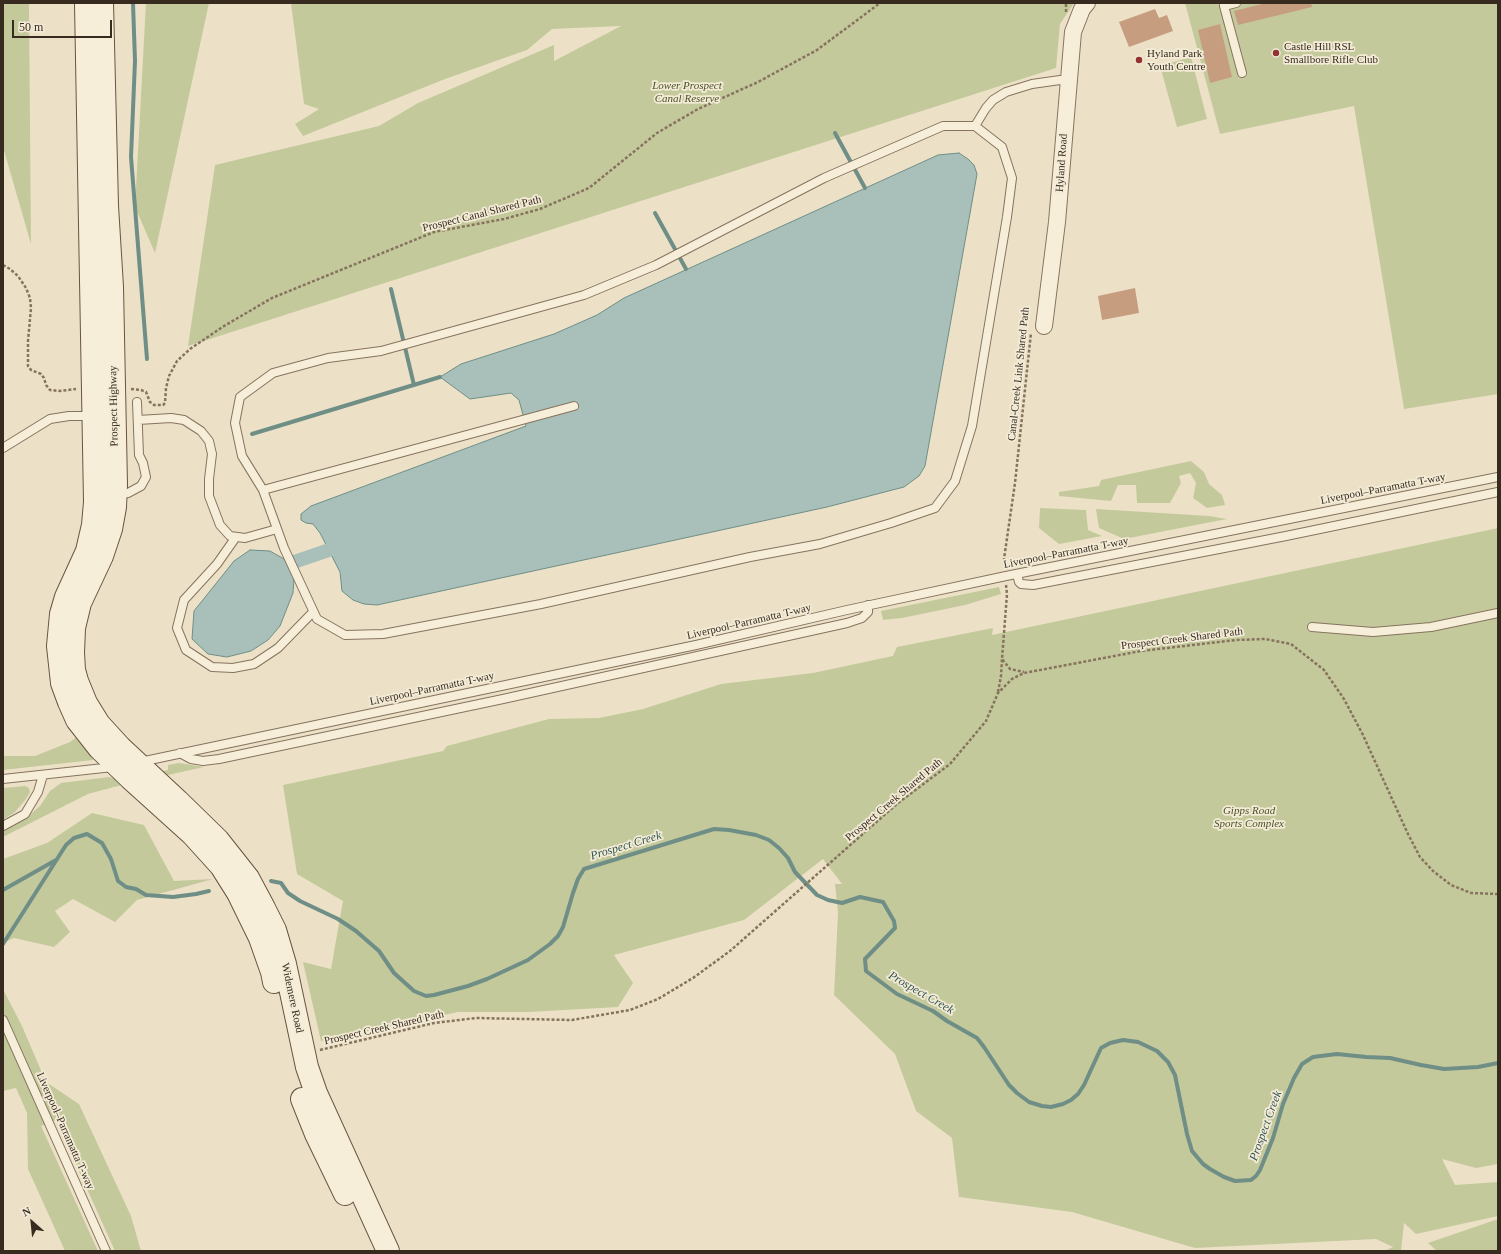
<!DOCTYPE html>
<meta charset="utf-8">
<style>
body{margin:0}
#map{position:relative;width:1501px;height:1254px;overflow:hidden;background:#ece1c7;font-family:"Times New Roman",serif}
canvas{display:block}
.frame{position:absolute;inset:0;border:4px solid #372b20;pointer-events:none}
.north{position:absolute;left:12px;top:1202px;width:40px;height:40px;-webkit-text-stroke:3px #f3ebd6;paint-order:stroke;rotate:333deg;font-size:11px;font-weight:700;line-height:16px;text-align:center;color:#372b20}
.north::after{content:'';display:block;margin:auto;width:14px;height:18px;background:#372b20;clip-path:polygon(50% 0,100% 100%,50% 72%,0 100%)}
.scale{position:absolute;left:12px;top:20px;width:100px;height:18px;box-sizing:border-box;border:2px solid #372b20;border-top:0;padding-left:5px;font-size:12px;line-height:14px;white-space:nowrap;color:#372b20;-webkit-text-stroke:3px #f3ebd6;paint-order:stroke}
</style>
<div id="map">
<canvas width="1501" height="1254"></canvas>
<div class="frame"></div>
<div class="north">N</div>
<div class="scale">50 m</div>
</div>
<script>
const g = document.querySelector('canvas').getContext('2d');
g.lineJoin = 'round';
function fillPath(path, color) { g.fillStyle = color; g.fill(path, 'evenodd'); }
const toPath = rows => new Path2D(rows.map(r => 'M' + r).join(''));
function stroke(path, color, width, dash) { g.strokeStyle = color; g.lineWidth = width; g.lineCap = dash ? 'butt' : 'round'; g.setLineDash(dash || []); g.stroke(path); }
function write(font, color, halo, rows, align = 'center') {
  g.font = font + ' "Times New Roman",serif'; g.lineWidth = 3.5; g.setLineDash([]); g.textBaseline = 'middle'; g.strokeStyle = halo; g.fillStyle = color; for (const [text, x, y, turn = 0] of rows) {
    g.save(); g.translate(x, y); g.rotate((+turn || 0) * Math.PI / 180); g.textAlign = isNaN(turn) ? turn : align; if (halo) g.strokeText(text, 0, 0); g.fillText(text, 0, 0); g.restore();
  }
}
const green = toPath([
 [3,3,29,3,31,244,3,147],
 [146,3,209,3,155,253,135,207],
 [291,3,1074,3,1060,24,1056,68,188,346,215,165,379,126,418,103,554,45,554,61,621,26,552,29,527,50,445,79,303,136,295,124,319,109,304,104],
 [1185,3,1498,3,1498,394,1404,409,1354,106,1220,134],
 [1191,57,1207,119,1177,127,1160,66],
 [1191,461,1204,472,1209,484,1222,495,1225,505,1207,508,1193,498,1196,483,1190,473,1179,476,1181,483,1170,503,1137,503,1136,485,1118,485,1111,501,1059,496,1059,492,1099,486,1101,480],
 [1040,508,1086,510,1088,530,1102,536,1059,544,1039,528],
 [1096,509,1209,516,1227,519,1124,539,1099,528],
 [1498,528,1498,1164,1476,1168,1442,1159,1455,1185,1498,1182,1498,1216,1416,1234,1404,1223,1401,1251,1384,1251,1393,1247,1376,1239,1195,1248,1072,1212,959,1197,952,1138,916,1111,895,1054,834,995,838,913,835,884,842,884,823,859,744,920,614,955,633,983,618,1007,529,1012,458,1012,321,1041,303,962,331,969,343,901,297,874,283,785,443,751,447,746,549,719,599,718,643,709,721,684,813,673,893,656,897,647,993,628,992,635],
 [999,587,1001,594,965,605,902,618,883,620,881,611],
 [79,735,95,756,93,760,3,770,3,756,35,756,70,742],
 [179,763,204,767,114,787,88,794,3,837,3,831,25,819,40,806,50,791,61,783,109,777,121,780,168,770,168,765],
 [25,786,29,788,30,792,26,799,15,812,3,820,3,788],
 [92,813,144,825,174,881,213,879,137,900,115,922,73,899,55,911,70,932,54,947,14,938,3,943,3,859,47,843],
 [3,989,22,1026,46,1082,79,1104,131,1216,141,1251,115,1251,56,1120,41,1126,98,1251,65,1251,28,1169,27,1113,16,1088,3,1091],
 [1498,1219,1498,1251,1437,1251,1428,1243]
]);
const water = toPath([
 [959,153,968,159,974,165,977,174,925,466,919,476,904,487,827,507,377,605,364,604,353,600,342,591,340,572,320,533,313,524,306,523,301,520,301,514,311,506,526,426,519,400,511,393,470,399,440,377,461,364,554,334,597,315,624,298,938,155,959,153],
 [250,550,270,551,291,563,294,579,293,593,280,626,268,640,251,651,227,657,208,654,192,639,194,611,234,561,250,550]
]);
const stream = toPath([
 [133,3,135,61,131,157,147,359],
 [835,133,865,188],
 [655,213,686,269],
 [391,289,414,385],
 [252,434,440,377],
 [271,881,281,883,288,893,300,901,338,919,356,931,379,951,394,973,414,991,426,996,434,995,468,986,487,979,528,960,550,944,558,936,563,927,573,893,578,879,584,869,714,829,729,830,756,835,769,840,779,848,788,858,795,872,817,895,828,900,842,903,860,897,883,902,894,921,895,928,865,959,866,971,897,994,933,1011,947,1021,977,1038,984,1047,1009,1085,1017,1093,1029,1102,1042,1106,1051,1107,1063,1104,1071,1100,1078,1094,1084,1085,1101,1048,1110,1043,1123,1040,1138,1042,1157,1051,1168,1062,1175,1075,1187,1134,1192,1151,1203,1164,1210,1169,1224,1177,1235,1181,1251,1180,1256,1176,1260,1170,1273,1138,1283,1104,1294,1078,1302,1064,1313,1057,1337,1054,1366,1057,1390,1058,1421,1065,1444,1069,1478,1067,1498,1063],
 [3,890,56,860],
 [3,944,66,845,74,838,87,834,102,843,111,859,118,881,126,887,136,889,146,895,173,897,196,894,209,891]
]);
const canal = toPath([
 [291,563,329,550]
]);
const building = toPath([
 [1266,3,1311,3,1312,7,1238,25,1234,11],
 [1155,9,1159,18,1167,15,1173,31,1129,47,1119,22],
 [1220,24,1232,77,1210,83,1198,30],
 [1135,288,1139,313,1102,320,1098,296]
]);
const path = toPath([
 [1066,12,1066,3],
 [3,265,10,269,18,276,26,288,30,298,31,308,28,341,28,366,31,370,41,374,44,378,46,385,50,390,60,391,76,389],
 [131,389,141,390,146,392,150,402,154,405,163,405,165,403,166,388,169,376,177,361,190,349,224,326,272,298,434,232,504,219,540,209,589,188,657,133,698,109,758,82,817,50,880,3],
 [1005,566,1004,559,1015,483,1031,333],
 [1006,585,1007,594,1002,659,1010,669,1024,672],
 [998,692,1001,676,1002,659],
 [320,1050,434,1023,476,1018,572,1020,630,1010,658,999,693,978,730,951,898,803,950,764,986,721,998,693,1012,679,1024,673,1141,651,1236,640,1265,639,1291,644,1324,670,1344,699,1363,735,1408,834,1420,857,1433,871,1451,885,1471,893,1498,894]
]);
const lane = toPath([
 [1236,3,1224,6,1242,73],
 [975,126,1002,147,1012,178,1007,217,972,426,955,481,935,508,891,523,820,544,750,557,541,604,383,634,345,635,317,619,284,548,263,490,242,456,235,423,240,397,273,373,328,358,381,351,584,295,656,265,824,178,943,126,975,126,986,108,993,100,1006,92,1032,84,1060,80,1068,81],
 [138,420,171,418,184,420,201,431,209,441,212,454,209,479,209,496,220,525,230,536,245,538,277,529],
 [3,448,50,419,69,416,92,416],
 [263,490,574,406],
 [116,495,128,493,141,486,146,477,143,463,139,455,137,402],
 [236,537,217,564,184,600,177,628,186,650,212,667,233,668,254,664,278,648,313,612],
 [1017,574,1019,582,1021,584,1033,585,1286,536,1498,492],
 [1312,627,1373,632,1431,627,1498,613],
 [180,753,191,759,203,761,219,759,503,699,847,623,862,618,868,612,868,605],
 [140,762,696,645,847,610,1006,576,1498,477],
 [3,779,113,767],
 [3,826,25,814,38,792,43,775],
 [3,1020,106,1251]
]);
const street = toPath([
 [1044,326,1057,222,1073,32,1082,9,1087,3]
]);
const secondary = toPath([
 [86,3,95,502,93,525,87,551,66,597,61,614,58,646,62,683,69,702,77,720,99,748,130,778,192,834,221,866,238,893,260,938,272,972,274,982],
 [102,3,107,206,112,287,116,485,115,507,111,529,102,556,80,603,74,628,73,653,74,670,77,681,86,703,99,724,120,747,178,801,218,840,248,878,264,908,275,930,285,964,307,1067,316,1093,388,1251],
 [302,1099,316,1134,345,1194]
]);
const markers = [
 [1276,53,4,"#913233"],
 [1139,60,4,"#913233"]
];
const poiNames = [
 ["Castle Hill RSL",1284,47],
 ["Smallbore Rifle Club",1284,60],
 ["Hyland Park",1147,54],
 ["Youth Centre",1147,67]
];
const parkNames = [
 ["Lower Prospect",687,86],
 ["Canal Reserve",687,99],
 ["Gipps Road",1249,811],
 ["Sports Complex",1249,824]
];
const streetNames = [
 ["Hyland Road",1062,163,-86],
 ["Prospect Canal Shared Path",482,214,-14],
 ["Canal-Creek Link Shared Path",1019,374,-84],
 ["Prospect Highway",114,406,-91],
 ["Liverpool–Parramatta T-way",1383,489,-11],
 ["Liverpool–Parramatta T-way",1066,553,-11],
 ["Liverpool–Parramatta T-way",749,622,-13],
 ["Prospect Creek Shared Path",1182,639,-7],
 ["Liverpool–Parramatta T-way",432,689,-12],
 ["Prospect Creek Shared Path",894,800,-40],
 ["Widemere Road",292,998,78],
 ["Prospect Creek Shared Path",384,1028,-13],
 ["Liverpool–Parramatta T-way",65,1131,66]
];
const waterNames = [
 ["Prospect Creek",626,846,-17],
 ["Prospect Creek",921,993,30],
 ["Prospect Creek",1266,1126,-70]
];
fillPath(green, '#c4c99c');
fillPath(water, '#a8c0b9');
stroke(water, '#6f8e86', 1);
stroke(stream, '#6f8e86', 4);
stroke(canal, '#a8c0b9', 14);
fillPath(building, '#c79d80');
stroke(lane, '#86735e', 10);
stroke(street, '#86735e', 18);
stroke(secondary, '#685441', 24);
stroke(path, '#86735e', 2.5, [3, 2]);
stroke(lane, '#f7eeda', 8);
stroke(street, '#f7eeda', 16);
stroke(secondary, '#f7eeda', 22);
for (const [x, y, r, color] of markers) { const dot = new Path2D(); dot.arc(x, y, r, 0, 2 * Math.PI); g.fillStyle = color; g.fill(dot); stroke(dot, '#f3ebd6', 1.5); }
write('11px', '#372b20', '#f3ebd6', poiNames, 'left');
write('italic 11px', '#485228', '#f3ebd6', parkNames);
write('11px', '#372b20', '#f3ebd6', streetNames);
write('italic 12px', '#315654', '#f3ebd6', waterNames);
</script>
